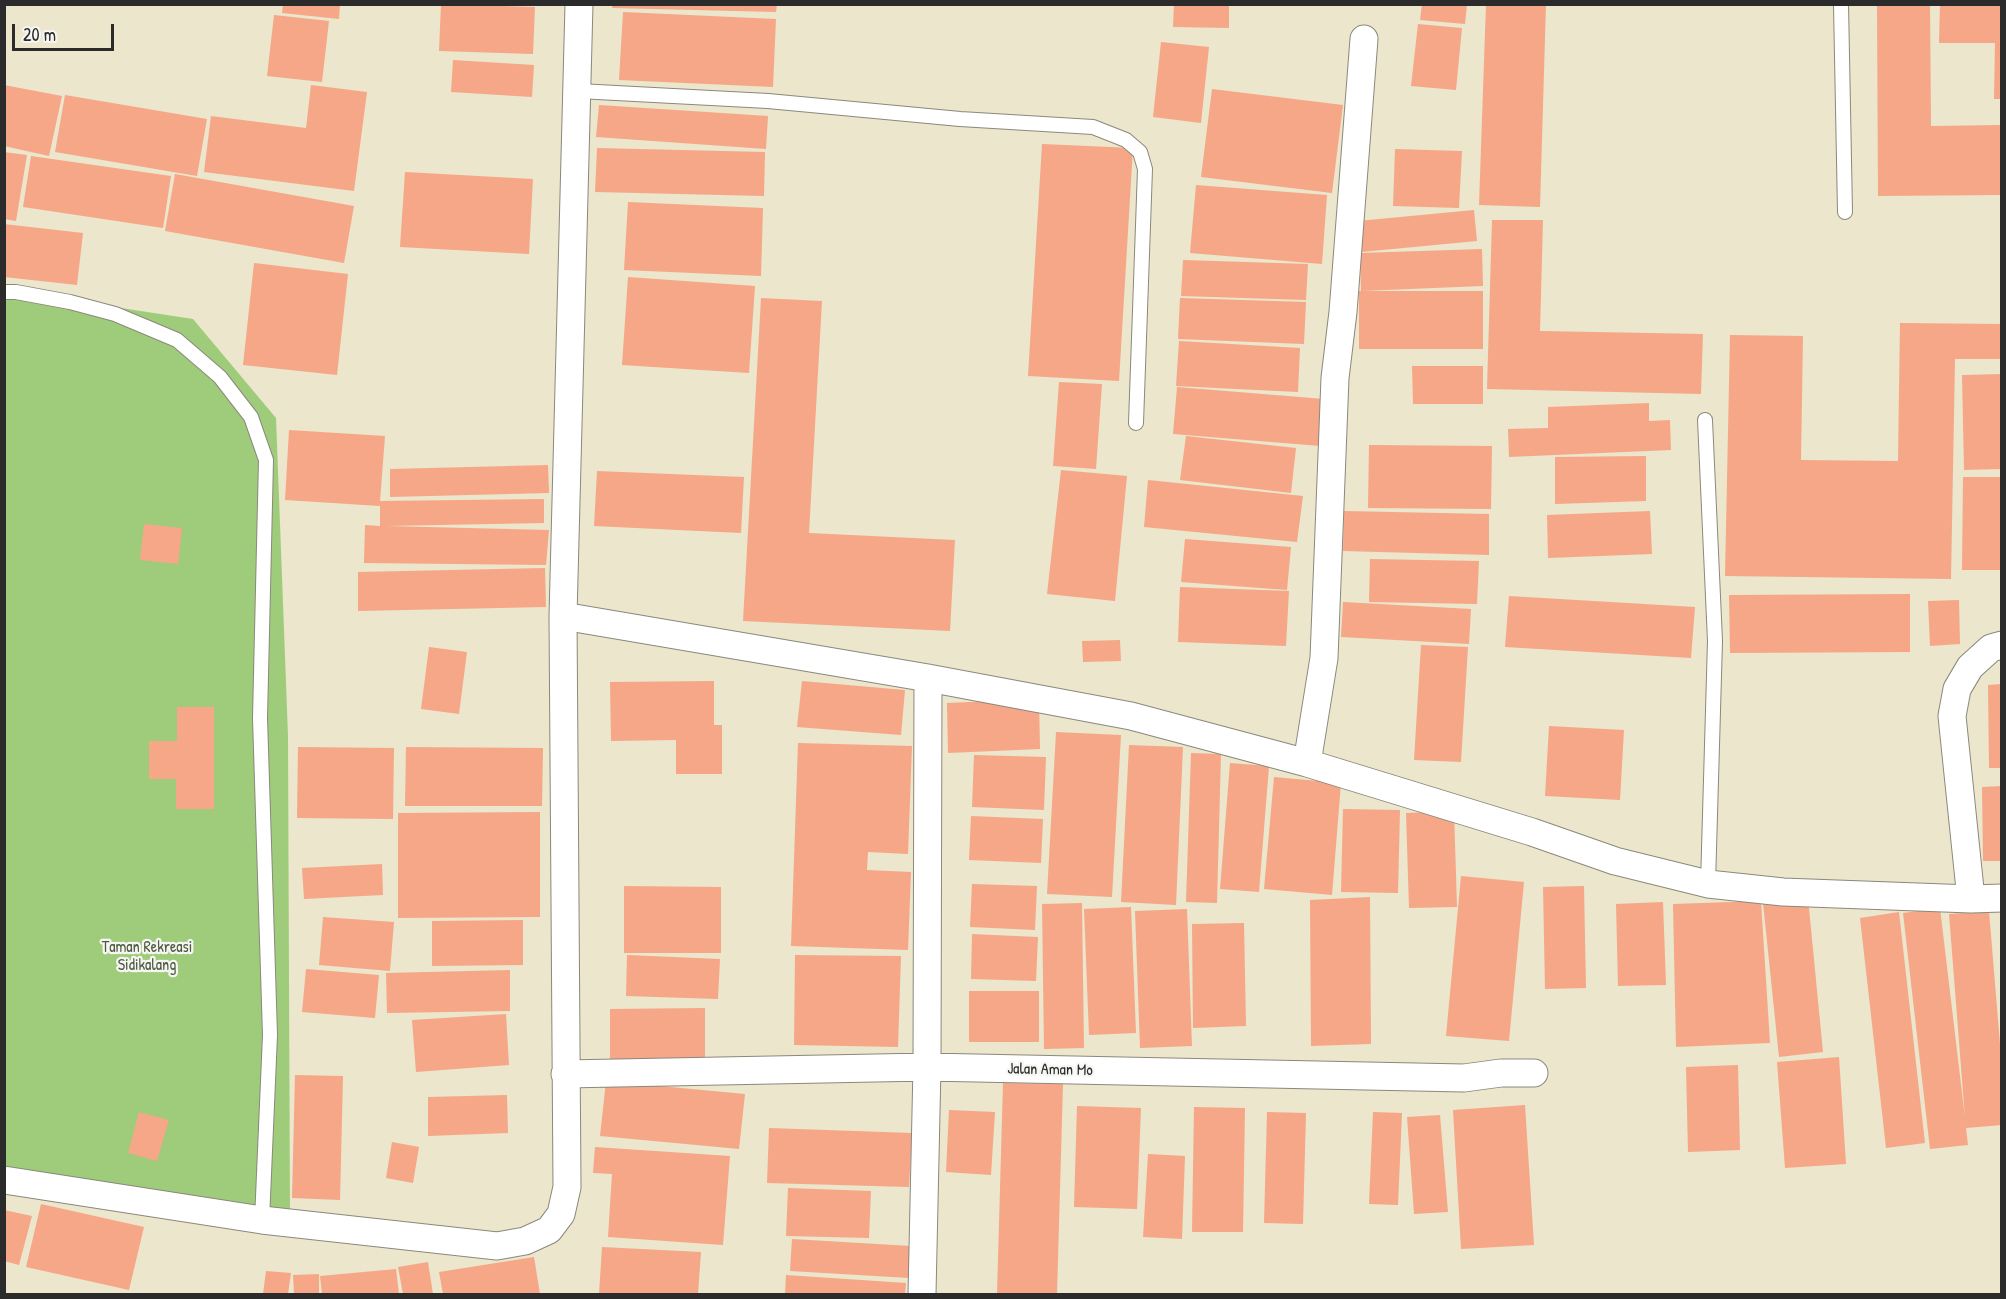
<!DOCTYPE html>
<style>
body{margin:0}
#map{position:relative;width:2006px;height:1299px;overflow:hidden;background:#ebe6cc;font-family:"Patrick Hand",sans-serif}
canvas{display:block}
.frame{position:absolute;inset:0;border:6px solid #2b2b2b;pointer-events:none}
.scale{position:absolute;left:12px;top:24px;width:102px;height:27px;box-sizing:border-box;border:3px solid #2b2b2b;border-top:0;padding-left:8px;font-size:18px;line-height:21px;white-space:nowrap;color:#2b2b2b;-webkit-text-stroke:4px #f6f6f2;paint-order:stroke}
</style>
<div id="map">
<canvas width="2006" height="1299"></canvas>
<div class="frame"></div>
<div class="scale">20 m</div>
</div>
<script>
const g = document.querySelector('canvas').getContext('2d');
g.lineJoin = 'round';
function fillPath(path, color) { g.fillStyle = color; g.fill(path, 'evenodd'); }
const toPath = rows => new Path2D(rows.map(r => 'M' + r).join(''));
function stroke(path, color, width, dash) { g.strokeStyle = color; g.lineWidth = width; g.lineCap = dash ? 'butt' : 'round'; g.setLineDash(dash || []); g.stroke(path); }
function write(font, color, halo, rows, align = 'center') {
  g.font = font + ' "Patrick Hand",sans-serif'; g.lineWidth = 4.5; g.setLineDash([]); g.textBaseline = 'middle'; g.strokeStyle = halo; g.fillStyle = color; for (const [text, x, y, turn = 0] of rows) {
    g.save(); g.translate(x, y); g.rotate((+turn || 0) * Math.PI / 180); g.textAlign = isNaN(turn) ? turn : align; if (halo) g.strokeText(text, 0, 0); g.fillText(text, 0, 0); g.restore();
  }
}
const green = toPath([
 [36,295,193,319,276,418,288,736,290,1226,5,1178,4,298]
]);
const building = toPath([
 [283,4,340,4,339,19,282,13],
 [441,4,535,7,533,54,439,51],
 [613,4,777,4,776,12,612,8],
 [1174,4,1229,4,1229,28,1173,27],
 [1422,4,1467,4,1465,24,1420,20],
 [1486,4,1546,4,1540,207,1479,205],
 [1877,4,1930,4,1931,126,2002,125,2002,195,1878,196],
 [1940,4,2002,4,2002,99,1994,99,1995,43,1939,43],
 [623,12,776,19,773,87,619,80],
 [274,15,329,21,322,82,267,76],
 [1418,24,1462,28,1456,90,1411,86],
 [1161,42,1209,47,1201,123,1153,117],
 [453,60,534,65,532,97,451,92],
 [4,85,62,96,49,156,4,146],
 [311,85,367,92,354,191,204,172,211,116,306,128],
 [1212,89,1343,105,1332,193,1201,177],
 [65,95,207,119,197,176,55,152],
 [599,105,768,116,766,149,596,137],
 [1042,144,1133,148,1119,381,1028,376],
 [597,148,765,152,764,196,595,192],
 [1395,149,1462,151,1459,208,1393,206],
 [4,152,27,155,16,221,4,219],
 [31,156,171,176,163,228,23,207],
 [405,172,533,179,529,254,400,247],
 [175,174,354,206,344,263,165,231],
 [1196,185,1327,195,1322,264,1190,253],
 [628,202,763,208,761,276,624,270],
 [1474,210,1477,241,1361,252,1358,221],
 [1492,220,1543,220,1540,331,1703,334,1701,394,1487,389],
 [4,224,83,233,77,285,4,277],
 [1482,249,1483,286,1361,291,1360,253],
 [1183,260,1308,264,1306,300,1181,296],
 [254,263,348,274,337,375,243,365],
 [628,277,755,286,749,373,622,365],
 [1359,291,1483,291,1483,349,1359,349],
 [761,298,822,301,809,533,955,540,950,631,743,621],
 [1180,298,1306,302,1304,344,1178,339],
 [1900,323,2002,324,2002,359,1955,359,1951,579,1725,576,1730,335,1803,336,1801,460,1898,461],
 [1179,341,1300,348,1298,392,1176,386],
 [1412,366,1483,366,1483,404,1413,404],
 [2002,374,2002,469,1964,470,1962,375],
 [1059,382,1102,384,1096,469,1053,466],
 [1177,387,1324,399,1320,446,1173,434],
 [1649,403,1649,421,1670,420,1671,450,1509,457,1508,429,1548,428,1548,407],
 [289,430,385,436,380,501,544,499,544,523,386,526,549,530,546,565,364,563,365,525,380,526,380,506,285,500],
 [1186,436,1296,448,1291,493,1180,480],
 [1369,445,1492,446,1491,509,1368,508],
 [1646,456,1646,501,1555,504,1555,457],
 [548,465,549,493,390,497,390,469],
 [1061,470,1127,476,1115,601,1047,594],
 [597,471,744,477,741,533,594,526],
 [1963,477,2002,477,2002,570,1962,570],
 [1148,480,1303,496,1297,542,1144,527],
 [1344,511,1489,514,1489,555,1343,551],
 [1650,511,1652,554,1548,558,1547,515],
 [144,524,182,528,178,564,140,560],
 [1185,539,1291,547,1287,590,1181,582],
 [1370,559,1479,561,1477,604,1369,602],
 [545,568,546,607,358,611,358,572],
 [1180,587,1289,591,1286,646,1178,642],
 [1910,594,1910,652,1730,653,1729,595],
 [1509,596,1695,607,1691,658,1505,647],
 [1959,600,1960,644,1930,646,1928,601],
 [1343,602,1471,609,1469,644,1341,637],
 [1120,640,1121,661,1083,662,1082,641],
 [1421,645,1468,647,1461,762,1414,760],
 [429,647,467,652,459,714,421,709],
 [714,681,714,725,722,725,722,774,676,774,676,740,611,741,610,682],
 [802,681,905,690,901,735,797,727],
 [2002,684,2002,768,1989,768,1988,685],
 [1039,699,1040,749,948,753,947,703],
 [177,707,214,707,214,809,176,809,176,779,149,779,149,741,177,741],
 [1549,726,1624,730,1620,800,1545,796],
 [1056,732,1121,735,1112,897,1047,894],
 [798,743,912,746,908,854,868,852,867,870,911,872,908,950,791,946],
 [1129,745,1183,747,1176,905,1121,902],
 [298,747,394,748,393,819,297,818],
 [406,747,543,748,542,806,405,806],
 [1191,753,1221,754,1217,903,1186,902],
 [974,755,1046,757,1044,810,972,807],
 [1230,763,1269,766,1259,892,1220,889],
 [1274,777,1341,783,1332,895,1264,889],
 [2002,786,2002,861,1983,861,1982,787],
 [1343,809,1400,810,1398,893,1341,892],
 [1454,811,1457,907,1409,908,1406,813],
 [540,812,540,917,398,918,398,813],
 [971,816,1043,819,1041,863,969,860],
 [382,864,383,895,304,899,302,868],
 [1461,876,1524,882,1509,1041,1446,1036],
 [972,884,1037,886,1035,930,970,927],
 [624,886,721,887,721,953,624,953],
 [1584,886,1586,988,1545,989,1543,887],
 [1370,897,1371,1044,1311,1046,1310,900],
 [1808,898,1823,1052,1779,1057,1763,903],
 [1761,901,1770,1043,1676,1047,1673,904],
 [1663,902,1666,985,1618,986,1616,904],
 [1082,903,1084,1048,1044,1049,1042,904],
 [1131,907,1136,1033,1089,1035,1084,909],
 [1940,908,1965,1118,1949,914,1989,911,2002,1068,2002,1125,1966,1128,1968,1145,1930,1149,1903,913],
 [1187,909,1192,1046,1140,1048,1135,911],
 [1899,912,1925,1143,1886,1148,1860,918],
 [323,917,394,922,390,971,319,965],
 [523,920,523,965,432,966,432,921],
 [1244,923,1246,1026,1193,1028,1192,924],
 [972,934,1038,937,1036,981,971,979],
 [627,955,720,959,718,999,626,996],
 [795,955,901,956,898,1047,794,1045],
 [306,969,379,975,375,1018,302,1012],
 [510,970,510,1011,387,1013,386,973],
 [969,991,1039,991,1039,1042,969,1042],
 [705,1008,705,1058,610,1060,610,1009],
 [506,1014,509,1065,416,1072,412,1020],
 [1839,1057,1846,1164,1785,1168,1777,1062],
 [1738,1065,1740,1150,1688,1152,1686,1067],
 [295,1075,343,1076,340,1200,292,1198],
 [606,1081,745,1094,739,1149,600,1136],
 [1003,1083,1063,1084,1057,1294,997,1294],
 [507,1095,508,1133,428,1136,428,1097],
 [1525,1105,1534,1245,1461,1249,1453,1110],
 [1077,1106,1141,1108,1137,1209,1074,1207],
 [1194,1107,1245,1108,1243,1232,1192,1232],
 [949,1110,995,1112,991,1175,946,1172],
 [139,1112,169,1120,157,1161,128,1153],
 [1267,1112,1306,1113,1303,1224,1264,1223],
 [1373,1112,1402,1113,1398,1205,1369,1204],
 [1440,1115,1448,1212,1414,1214,1407,1117],
 [769,1128,912,1133,909,1187,767,1183],
 [392,1142,419,1147,413,1183,386,1178],
 [595,1147,730,1156,723,1245,608,1237,612,1174,593,1173],
 [1148,1154,1185,1156,1182,1239,1143,1237],
 [788,1188,871,1191,869,1238,786,1236],
 [41,1204,144,1227,129,1290,26,1267],
 [4,1210,32,1216,19,1265,4,1261],
 [792,1239,911,1246,909,1278,790,1271],
 [602,1247,701,1252,698,1294,599,1294],
 [534,1257,540,1294,443,1294,439,1272],
 [428,1262,433,1294,403,1294,398,1267],
 [396,1269,399,1294,322,1294,320,1276],
 [266,1271,291,1273,288,1294,263,1294],
 [319,1274,319,1294,294,1294,293,1275],
 [786,1275,906,1283,905,1294,785,1294]
]);
const service = toPath([
 [1841,4,1845,212],
 [578,91,768,101,960,119,1093,127,1126,140,1140,152,1145,169,1136,423],
 [4,292,16,292,70,302,115,314,177,340,220,377,251,417,266,460,260,718,270,1035,262,1220],
 [1705,420,1715,641,1708,884]
]);
const minor = toPath([
 [563,616,928,678,1131,716,1307,763,1532,832,1615,861,1708,884,1783,892,1971,899,2002,898],
 [1307,763,1324,658,1335,378,1343,312,1364,39],
 [1971,899,1952,716,1957,689,1970,667,1991,648,2002,645],
 [565,1074,927,1067,1464,1078,1501,1073,1534,1073],
 [4,1180,262,1220,497,1246,525,1241,549,1230,561,1214,567,1187,563,616,579,4],
 [922,1294,927,1067,928,678]
]);
const parkNames = [
 ["Taman Rekreasi",147,948],
 ["Sidikalang",147,966]
];
const streetNames = [
 ["Jalan Aman Mo",1050,1070,1]
];
fillPath(green, '#9ecc7a');
fillPath(building, '#f5a788');
stroke(service, '#8b887c', 16);
stroke(minor, '#8b887c', 29);
stroke(service, '#fff', 14);
stroke(minor, '#fff', 27);
write('16px', '#4e5b43', '#f6f6f2', parkNames);
write('16px', '#2b2b2b', '#f6f6f2', streetNames);
</script>
